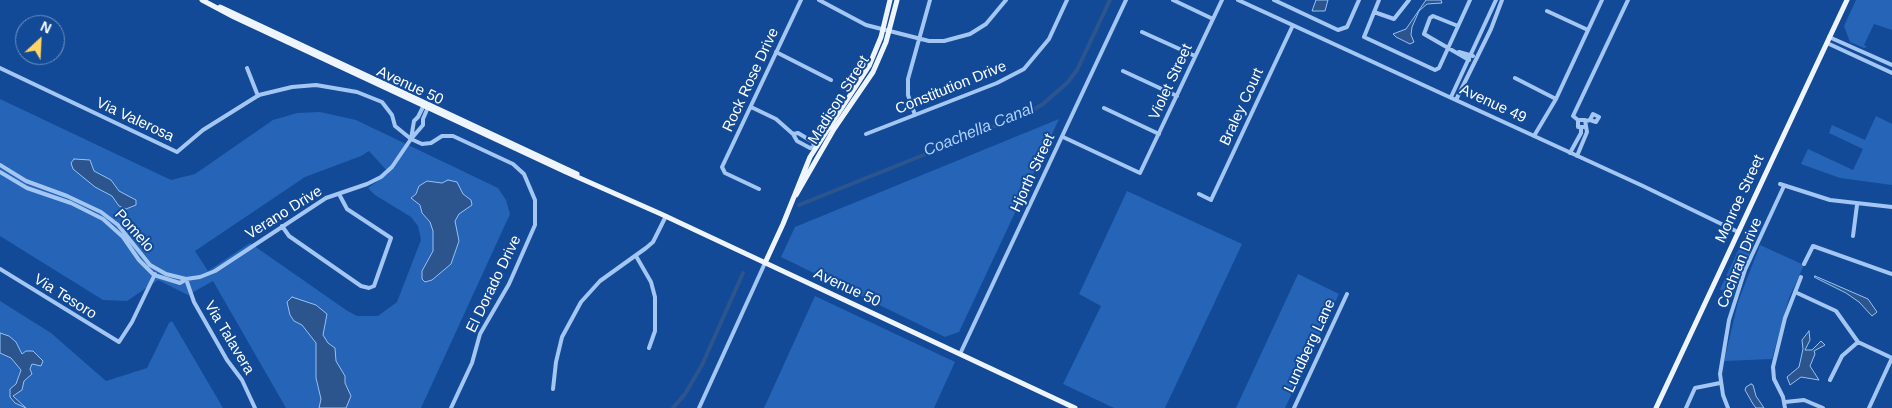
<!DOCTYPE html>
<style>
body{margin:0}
#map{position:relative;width:1892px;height:408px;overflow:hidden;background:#124a97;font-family:Arial,sans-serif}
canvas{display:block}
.north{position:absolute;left:15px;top:15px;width:50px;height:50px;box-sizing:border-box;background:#124a97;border:1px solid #7192c1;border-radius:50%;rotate:25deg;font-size:14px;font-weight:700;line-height:20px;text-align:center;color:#fff}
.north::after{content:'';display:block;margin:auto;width:18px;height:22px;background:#ffd565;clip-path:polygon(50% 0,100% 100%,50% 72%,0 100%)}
</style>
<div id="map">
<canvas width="1892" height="408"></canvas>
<div class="north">N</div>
</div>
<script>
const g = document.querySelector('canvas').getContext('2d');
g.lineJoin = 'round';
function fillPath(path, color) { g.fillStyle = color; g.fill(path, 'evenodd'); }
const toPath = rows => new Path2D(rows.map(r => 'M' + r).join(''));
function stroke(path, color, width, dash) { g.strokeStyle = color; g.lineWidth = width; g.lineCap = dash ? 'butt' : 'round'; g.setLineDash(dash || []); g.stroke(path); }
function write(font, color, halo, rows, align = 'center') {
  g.font = font + ' Arial,sans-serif'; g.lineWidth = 4; g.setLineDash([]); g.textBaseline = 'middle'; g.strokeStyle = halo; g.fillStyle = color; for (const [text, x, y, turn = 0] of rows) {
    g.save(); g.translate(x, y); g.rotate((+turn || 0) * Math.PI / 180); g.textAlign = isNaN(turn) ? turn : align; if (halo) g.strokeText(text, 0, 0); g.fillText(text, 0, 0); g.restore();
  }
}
const green = toPath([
 [1856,0,1892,0,1892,30,1874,24,1864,45,1867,47,1864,48,1850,42,1844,26],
 [0,99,171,180,195,174,273,120,297,113,320,112,356,120,498,188,506,200,510,214,421,408,286,408,213,281,188,295,158,280,127,301,103,300,0,236],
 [369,151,389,173,368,188,375,195,411,217,418,226,421,240,397,302,378,316,357,316,346,310,250,243,208,271,195,251,305,177,361,156],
 [1876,116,1892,124,1892,185,1840,178,1801,164,1808,149,1853,170,1863,149,1829,133,1832,125,1865,140],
 [1059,119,959,332,945,337,781,257,795,227],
 [1127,191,1242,244,1165,408,1114,408,1063,384,1101,306,1079,294],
 [1744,238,1754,243,1733,296,1720,289],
 [1760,245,1804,265,1789,298,1772,359,1724,361,1738,302],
 [1298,274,1339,294,1285,408,1236,408],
 [815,296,955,362,934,408,764,408],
 [0,301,51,333,106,381,147,368,169,323,172,321,223,408,0,408]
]);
const water = toPath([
 [1316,0,1328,0,1325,11,1312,11,1316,0],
 [1426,0,1441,0,1442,3,1427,4,1419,11,1412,27,1411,35,1414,42,1410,44,1396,37,1393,34,1406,29,1426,0],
 [74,159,90,160,94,171,111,180,119,191,136,200,136,205,126,209,119,206,112,196,95,187,73,169,71,163,74,159],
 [448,180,457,182,463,194,471,200,472,205,459,214,455,221,459,241,451,264,432,280,425,282,422,279,422,271,433,251,433,231,430,222,422,213,420,205,411,198,416,194,419,186,427,181,442,183,448,180],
 [1815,276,1868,299,1877,312,1872,316,1859,302,1846,293,1814,277,1815,276],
 [292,297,316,305,327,314,323,335,328,343,335,348,336,361,345,376,345,383,351,396,346,408,319,408,321,399,316,378,316,343,302,325,294,321,290,315,287,302,292,297],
 [1809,331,1810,340,1805,350,1812,350,1821,341,1825,345,1814,351,1815,354,1810,366,1819,380,1801,377,1790,385,1787,377,1799,367,1803,349,1802,340,1809,331],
 [0,333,9,336,16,342,22,354,26,351,33,351,43,361,41,366,32,364,30,369,32,374,24,381,22,390,13,396,26,408,15,403,10,397,10,389,16,384,21,370,11,358,0,353,0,333],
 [1751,384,1753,385,1756,396,1764,408,1756,408,1753,404,1745,390,1746,387,1751,384]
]);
const canal = toPath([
 [799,205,1028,113,1043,104,1068,82,1077,70,1110,0],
 [673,408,685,394,702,365,743,273]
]);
const minor = toPath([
 [819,0,866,25,929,41,944,41,970,34,986,24,1006,0],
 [1173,0,1213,19],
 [1238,0,1643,186,1738,232],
 [1274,0,1338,30,1347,27,1359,0],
 [1379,0,1364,37,1435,70,1439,68,1470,0],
 [1547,11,1588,30],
 [1374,12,1394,19,1409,0],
 [1458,26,1433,16,1430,18,1424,34,1469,60],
 [1142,32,1195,56],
 [1829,37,1892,65],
 [1827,43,1892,73],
 [776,52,831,80],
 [1459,52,1473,56],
 [0,68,177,152,203,130,259,95,292,87,316,85,357,92,382,102,392,115,395,126,411,139,392,167,381,177,367,184,326,198,215,271,200,277,186,279,166,274,150,265,118,225,101,212,67,196,26,181,0,165],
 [247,68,258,96],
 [1123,71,1177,96],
 [1515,78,1556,99],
 [1451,97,1496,0],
 [1456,100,1491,29,1502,0],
 [751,107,776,119,793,134,797,141,810,148,815,147],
 [1104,108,1159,134],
 [915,115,908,95,908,79,930,0],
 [1578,120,1573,116,1628,0],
 [1586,121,1590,120,1593,114,1599,117,1596,122,1590,120],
 [793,134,798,133,813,142,814,147],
 [866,134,997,83,1024,69,1049,39,1067,0],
 [1534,136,1556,99,1602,0],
 [1063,137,1140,173,1222,0],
 [411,139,422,144,431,143,442,136,453,136,513,164,524,174,535,200,535,225,509,284,480,334,472,363,451,408],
 [411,139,414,121,418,117,425,103],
 [411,139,423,125,423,119,429,105],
 [1570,153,1581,133,1581,128],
 [1577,156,1587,132,1585,120,1578,120,1578,127,1585,127],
 [0,172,27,188,71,203,103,219,123,237,139,260,154,275,180,283,185,280],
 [1780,184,1830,200,1892,207],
 [759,189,725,173,722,167,801,0],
 [1199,194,1211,200,1293,25],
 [282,226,289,236,361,286,369,288,374,286,391,238,347,209,339,194],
 [1853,236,1857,205],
 [636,256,651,282,655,297,655,331,649,348],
 [1804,264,1813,246,1892,274],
 [0,269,119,342,132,322,155,274],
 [186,279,194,302,227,360,242,380,255,408],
 [1795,292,1836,311,1858,342,1892,358],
 [960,354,1126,0],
 [1830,380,1842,356,1858,342],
 [553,389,556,362,562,337,581,302,600,281,646,248,653,242,666,216],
 [1785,402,1804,400,1823,408],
 [699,408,765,263],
 [1294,408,1347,294],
 [1686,408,1695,388,1720,383],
 [1728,408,1723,395,1720,374,1729,320,1745,270,1784,186],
 [1785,408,1783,397,1774,379,1773,367,1785,318,1801,277],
 [1869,408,1892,358]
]);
const major = toPath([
 [202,0,234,17,566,172,661,214,1075,408],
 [220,7,577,174],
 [796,195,834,129,873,72,886,42,897,0],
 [765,263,783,224,810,157,869,66,881,37,890,0],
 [1656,408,1847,0]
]);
const streetNames = [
 ["Rock Rose Drive",751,80,-65],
 ["Violet Street",1171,82,-65],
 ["Avenue 50",410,86,25],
 ["Constitution Drive",951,88,-22],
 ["Madison Street",839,100,-58],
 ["Avenue 49",1493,104,25],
 ["Braley Court",1242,107,-65],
 ["Via Valerosa",135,120,25],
 ["Hjorth Street",1033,173,-65],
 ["Monroe Street",1740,199,-65],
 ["Verano Drive",284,213,-32],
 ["Pomelo",134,231,48],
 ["Cochran Drive",1740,263,-68],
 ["El Dorado Drive",494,284,-64],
 ["Avenue 50",847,288,25],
 ["Via Tesoro",65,297,32],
 ["Via Talavera",229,338,59],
 ["Lundberg Lane",1310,346,-65]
];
const waterNames = [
 ["Coachella Canal",979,130,-22]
];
fillPath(green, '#2564b6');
fillPath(water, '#2c558e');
stroke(water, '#95c1f6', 1);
stroke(canal, '#2c558e', 4);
stroke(minor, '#a3c6f3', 4);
stroke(major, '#eff5ff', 5);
write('15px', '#fff', '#124a97', streetNames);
write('italic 16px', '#b0d0fa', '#124a97', waterNames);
</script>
